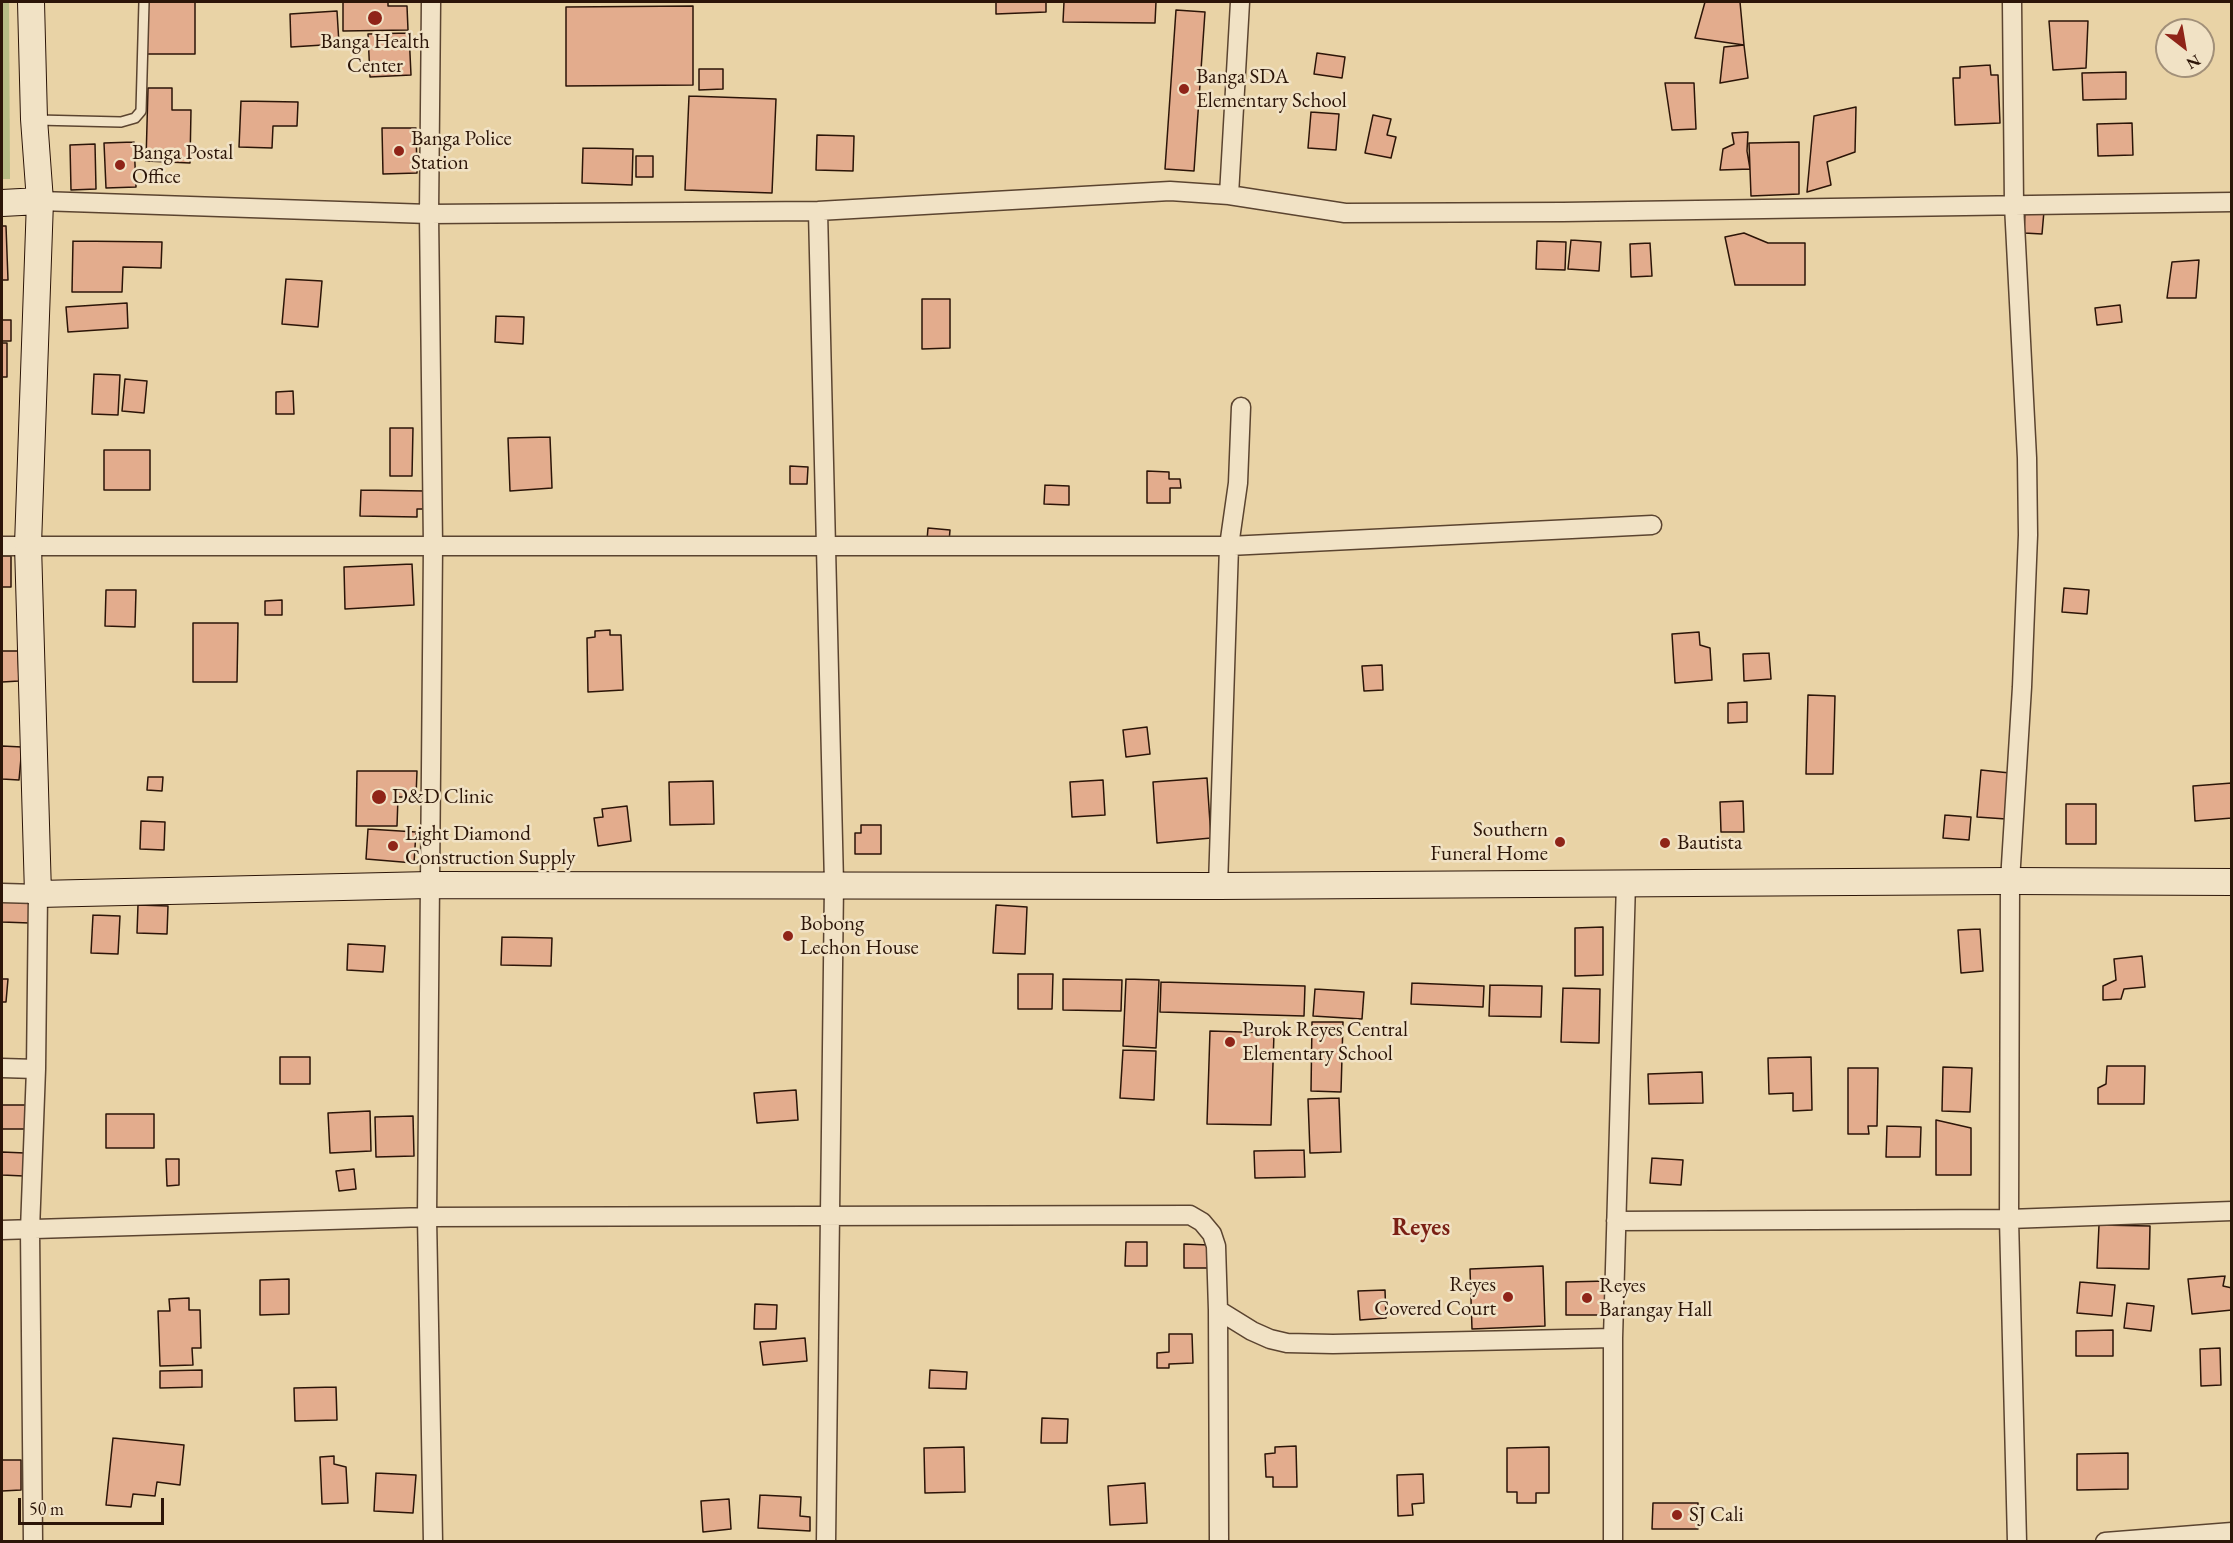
<!DOCTYPE html>
<style>
body{margin:0}
#map{position:relative;width:2233px;height:1543px;overflow:hidden;background:#e9d3a6;font-family:"EB Garamond",serif}
canvas{display:block}
.frame{position:absolute;inset:0;border:3px solid #2c1508;pointer-events:none}
.north{position:absolute;left:2155px;top:18px;width:60px;height:60px;box-sizing:border-box;background:#f1e2c5;border:2px solid #a29079;border-radius:50%;rotate:149deg;font-size:16px;font-weight:700;line-height:24px;text-align:center;color:#2c1508}
.north::after{content:'';display:block;margin:auto;width:21px;height:27px;background:#8f2418;clip-path:polygon(50% 0,100% 100%,50% 72%,0 100%)}
.scale{position:absolute;left:18px;top:1498px;width:146px;height:27px;box-sizing:border-box;border:3px solid #2c1508;border-top:0;padding-left:8px;font-size:18px;line-height:21px;white-space:nowrap;color:#2c1508;-webkit-text-stroke:4px #f1e2c5;paint-order:stroke}
</style>
<div id="map">
<canvas width="2233" height="1543"></canvas>
<div class="frame"></div>
<div class="north">N</div>
<div class="scale">50 m</div>
</div>
<script>
const g = document.querySelector('canvas').getContext('2d');
g.lineJoin = 'round';
function fillPath(path, color) { g.fillStyle = color; g.fill(path, 'evenodd'); }
const toPath = rows => new Path2D(rows.map(r => 'M' + r).join(''));
function stroke(path, color, width, dash) { g.strokeStyle = color; g.lineWidth = width; g.lineCap = dash ? 'butt' : 'round'; g.setLineDash(dash || []); g.stroke(path); }
function write(font, color, halo, rows, align = 'center') {
  g.font = font + ' "EB Garamond",serif'; g.lineWidth = 5; g.setLineDash([]); g.textBaseline = 'middle'; g.strokeStyle = halo; g.fillStyle = color; for (const [text, x, y, turn = 0] of rows) {
    g.save(); g.translate(x, y); g.rotate((+turn || 0) * Math.PI / 180); g.textAlign = isNaN(turn) ? turn : align; if (halo) g.strokeText(text, 0, 0); g.fillText(text, 0, 0); g.restore();
  }
}
const green = toPath([
 [2,2,9,2,10,179,2,179]
]);
const building = toPath([
 [145,2,195,2,195,54,145,54,145,2],
 [343,2,388,2,388,6,407,6,408,30,343,31,343,2],
 [996,2,1046,2,1046,12,996,14,996,2],
 [1064,2,1156,2,1155,23,1063,22,1064,2],
 [1705,2,1740,2,1744,45,1695,38,1705,2],
 [693,6,693,85,566,86,566,7,693,6],
 [1176,10,1205,12,1194,171,1165,169,1176,10],
 [337,11,339,44,291,47,290,14,337,11],
 [2049,21,2088,21,2086,68,2053,70,2049,21],
 [409,33,411,75,370,77,368,34,409,33],
 [1744,45,1748,78,1720,83,1724,47,1744,45],
 [1317,53,1345,57,1342,78,1314,74,1317,53],
 [1990,65,1991,75,1998,75,2000,123,1955,125,1953,78,1960,78,1960,67,1990,65],
 [699,69,723,69,723,89,699,90,699,69],
 [2126,72,2126,99,2083,100,2082,73,2126,72],
 [1665,83,1694,83,1696,129,1672,130,1665,83],
 [148,88,172,88,172,110,191,110,190,163,146,161,148,88],
 [689,96,776,99,772,193,685,190,689,96],
 [241,101,298,102,297,126,273,126,272,148,239,147,241,101],
 [1856,107,1855,152,1827,162,1831,185,1807,192,1814,116,1856,107],
 [1311,112,1339,114,1336,150,1308,148,1311,112],
 [1373,115,1391,119,1387,135,1396,137,1391,158,1365,153,1373,115],
 [2132,123,2133,155,2098,156,2097,124,2132,123],
 [382,128,416,128,417,173,383,174,382,128],
 [1748,132,1747,151,1750,169,1720,170,1723,149,1734,144,1732,133,1748,132],
 [817,135,854,136,853,171,816,170,817,135],
 [134,142,136,187,106,188,104,143,134,142],
 [1799,142,1799,194,1751,196,1749,143,1799,142],
 [95,144,96,189,71,190,70,145,95,144],
 [583,148,633,149,632,185,582,183,583,148],
 [636,156,653,156,653,177,636,177,636,156],
 [2025,211,2044,211,2042,234,2024,233,2025,211],
 [2,226,6,226,8,280,2,280,2,226],
 [1744,233,1768,243,1805,243,1805,285,1735,285,1725,237,1744,233],
 [1571,240,1601,242,1599,271,1568,269,1571,240],
 [73,241,162,242,161,268,123,267,122,292,72,292,73,241],
 [1537,241,1566,242,1565,270,1536,269,1537,241],
 [1650,243,1652,276,1631,277,1630,244,1650,243],
 [2199,260,2196,298,2167,298,2172,262,2199,260],
 [286,279,322,281,318,327,282,324,286,279],
 [922,299,950,299,950,348,922,349,922,299],
 [127,303,128,328,68,332,66,307,127,303],
 [2120,305,2122,322,2097,325,2095,308,2120,305],
 [496,316,524,317,523,344,495,342,496,316],
 [2,320,11,320,11,341,2,341,2,320],
 [2,343,7,343,7,377,2,377,2,343],
 [94,374,120,375,118,415,92,414,94,374],
 [125,379,147,381,144,413,122,411,125,379],
 [293,391,294,414,276,414,276,392,293,391],
 [390,428,413,428,412,476,390,476,390,428],
 [550,437,552,488,510,491,508,438,550,437],
 [104,450,150,450,150,490,104,490,104,450],
 [790,466,808,467,807,484,790,484,790,466],
 [1147,471,1169,472,1169,479,1180,479,1181,488,1170,488,1170,503,1147,503,1147,471],
 [1045,485,1069,486,1069,505,1044,504,1045,485],
 [361,490,426,491,425,509,417,509,417,517,360,516,361,490],
 [928,528,950,530,949,542,927,540,928,528],
 [2,556,11,556,11,587,2,587,2,556],
 [412,564,414,605,345,609,344,567,412,564],
 [2064,588,2089,590,2087,614,2062,612,2064,588],
 [106,590,136,590,135,627,105,626,106,590],
 [282,600,282,615,265,615,265,601,282,600],
 [193,623,238,623,237,682,193,682,193,623],
 [610,630,610,635,621,635,623,690,588,692,587,638,595,637,595,631,610,630],
 [1699,632,1700,645,1710,648,1712,680,1675,683,1672,634,1699,632],
 [2,651,18,651,19,681,2,682,2,651],
 [1769,653,1771,679,1744,681,1743,654,1769,653],
 [1382,665,1383,690,1364,691,1362,666,1382,665],
 [1808,695,1835,696,1833,774,1806,774,1808,695],
 [1747,702,1747,722,1728,723,1728,703,1747,702],
 [1147,727,1150,754,1126,757,1123,730,1147,727],
 [2,746,22,747,19,780,2,779,2,746],
 [1981,770,2010,773,2006,819,1977,817,1981,770],
 [357,771,417,771,416,797,398,797,397,826,356,826,357,771],
 [148,777,163,777,162,791,147,790,148,777],
 [1207,778,1211,838,1157,843,1153,782,1207,778],
 [1103,780,1105,815,1072,817,1070,782,1103,780],
 [713,781,714,824,670,825,669,782,713,781],
 [2232,783,2232,818,2195,821,2193,786,2232,783],
 [1743,801,1744,832,1721,832,1720,802,1743,801],
 [2066,804,2096,804,2096,844,2066,844,2066,804],
 [627,806,631,841,598,846,594,818,603,817,602,809,627,806],
 [1945,815,1971,817,1969,840,1943,838,1945,815],
 [141,821,165,822,164,850,140,849,141,821],
 [861,825,881,825,881,854,855,854,855,833,861,833,861,825],
 [368,829,416,832,414,863,366,859,368,829],
 [2,897,31,899,30,923,2,922,2,897],
 [138,905,168,906,167,934,137,933,138,905],
 [996,905,1027,907,1025,954,993,953,996,905],
 [93,915,120,916,118,954,91,953,93,915],
 [1603,927,1603,975,1575,976,1575,928,1603,927],
 [1980,929,1983,971,1961,973,1958,930,1980,929],
 [502,937,552,938,551,966,501,965,502,937],
 [348,944,385,946,383,972,347,970,348,944],
 [2142,956,2145,987,2124,989,2121,999,2103,1000,2103,986,2116,980,2114,959,2142,956],
 [1018,974,1053,974,1052,1009,1018,1009,1018,974],
 [2,979,8,979,6,1002,2,1002,2,979],
 [1063,979,1122,980,1121,1011,1063,1010,1063,979],
 [1126,979,1159,980,1156,1048,1123,1046,1126,979],
 [1161,982,1305,986,1304,1016,1160,1012,1161,982],
 [1412,983,1484,986,1483,1007,1411,1004,1412,983],
 [1490,985,1542,986,1541,1017,1489,1016,1490,985],
 [1563,988,1600,989,1599,1043,1561,1042,1563,988],
 [1315,989,1364,992,1362,1019,1313,1016,1315,989],
 [1312,1022,1343,1022,1341,1092,1311,1091,1312,1022],
 [1210,1031,1274,1033,1271,1125,1207,1124,1210,1031],
 [1123,1050,1156,1051,1154,1100,1120,1098,1123,1050],
 [280,1057,310,1057,310,1084,280,1084,280,1057],
 [1811,1057,1812,1110,1793,1111,1793,1093,1769,1094,1768,1058,1811,1057],
 [2107,1066,2145,1066,2144,1104,2098,1104,2098,1088,2106,1084,2107,1066],
 [1943,1067,1972,1068,1970,1112,1942,1111,1943,1067],
 [1848,1068,1878,1068,1877,1126,1868,1126,1869,1134,1848,1134,1848,1068],
 [1702,1072,1703,1103,1649,1104,1648,1074,1702,1072],
 [796,1090,798,1120,757,1123,754,1093,796,1090],
 [1339,1098,1341,1152,1310,1153,1308,1099,1339,1098],
 [2,1105,26,1105,26,1129,2,1129,2,1105],
 [370,1111,371,1151,330,1153,328,1113,370,1111],
 [106,1114,154,1114,154,1148,106,1148,106,1114],
 [413,1116,414,1156,376,1157,375,1117,413,1116],
 [1936,1120,1971,1128,1971,1175,1936,1175,1936,1120],
 [1887,1126,1921,1127,1920,1157,1886,1157,1887,1126],
 [1304,1150,1305,1177,1255,1178,1254,1151,1304,1150],
 [2,1152,25,1153,24,1176,2,1175,2,1152],
 [1652,1158,1683,1160,1681,1185,1650,1183,1652,1158],
 [166,1159,179,1159,179,1185,167,1186,166,1159],
 [354,1169,356,1189,339,1191,336,1171,354,1169],
 [2099,1225,2150,1226,2149,1269,2097,1268,2099,1225],
 [1126,1242,1147,1242,1147,1266,1125,1266,1126,1242],
 [1184,1244,1209,1245,1208,1268,1184,1268,1184,1244],
 [1543,1266,1545,1326,1472,1329,1470,1269,1543,1266],
 [2225,1276,2223,1286,2232,1288,2232,1310,2192,1314,2188,1279,2225,1276],
 [289,1279,289,1314,260,1315,260,1280,289,1279],
 [1607,1281,1607,1315,1566,1315,1566,1282,1607,1281],
 [2080,1282,2115,1285,2112,1316,2077,1313,2080,1282],
 [1385,1290,1386,1318,1360,1320,1358,1291,1385,1290],
 [189,1298,189,1310,200,1310,201,1348,192,1348,193,1365,160,1366,158,1311,170,1311,169,1299,189,1298],
 [2127,1303,2154,1306,2151,1331,2124,1328,2127,1303],
 [755,1304,777,1305,776,1329,754,1329,755,1304],
 [2113,1330,2113,1356,2076,1356,2076,1331,2113,1330],
 [1169,1334,1192,1334,1193,1363,1169,1364,1169,1368,1157,1368,1157,1353,1169,1352,1169,1334],
 [805,1338,807,1361,763,1365,760,1342,805,1338],
 [2220,1348,2221,1385,2201,1386,2200,1349,2220,1348],
 [202,1370,202,1387,160,1388,160,1371,202,1370],
 [930,1370,967,1372,966,1389,929,1388,930,1370],
 [336,1387,337,1420,295,1421,294,1388,336,1387],
 [1042,1418,1068,1419,1067,1443,1041,1443,1042,1418],
 [113,1438,184,1445,180,1485,157,1482,155,1496,133,1494,131,1507,106,1505,113,1438],
 [1296,1446,1297,1487,1273,1487,1273,1477,1266,1477,1265,1454,1275,1453,1275,1447,1296,1446],
 [964,1447,965,1492,925,1493,924,1448,964,1447],
 [1549,1447,1549,1493,1536,1493,1536,1503,1517,1503,1517,1492,1507,1492,1507,1448,1549,1447],
 [2128,1453,2128,1489,2077,1490,2077,1454,2128,1453],
 [334,1456,334,1464,346,1467,348,1503,322,1504,320,1457,334,1456],
 [2,1460,21,1460,21,1490,2,1491,2,1460],
 [376,1473,416,1475,413,1513,374,1511,376,1473],
 [1423,1474,1424,1503,1412,1504,1413,1515,1398,1516,1397,1475,1423,1474],
 [1145,1483,1147,1523,1110,1525,1108,1486,1145,1483],
 [760,1495,801,1497,800,1516,810,1517,810,1531,758,1528,760,1495],
 [729,1499,731,1529,703,1532,701,1501,729,1499],
 [1653,1503,1698,1503,1698,1529,1652,1529,1653,1503]
]);
const lane = toPath([
 [37,120,121,122,135,118,141,111,144,2]
]);
const street = toPath([
 [431,2,429,214,433,546,427,1217,433,1542],
 [2012,2,2014,205,2027,458,2028,535,2022,687,2010,881,2009,1219,2017,1542],
 [1229,195,1240,2],
 [40,201,429,214,818,211,1170,191,1229,195,1345,213,1563,212,2232,202],
 [818,211,834,884,826,1542],
 [2,546,1229,546,1652,525],
 [1218,886,1229,546,1238,483,1241,407],
 [2,893,38,894,36,1069,30,1230,33,1542],
 [2,1068,36,1069],
 [1616,1221,2009,1219,2232,1211],
 [2,1230,427,1217,1190,1215,1202,1222,1212,1234,1216,1246,1218,1310,1219,1542],
 [1218,1310,1252,1331,1270,1339,1287,1343,1333,1344,1613,1338],
 [1613,1542,1613,1338,1626,882],
 [2105,1542,2232,1532]
]);
const secondary = toPath([
 [31,2,34,119,40,201,28,545,38,894,430,885,1218,886,2010,881,2232,882],
 [2,203,40,201]
]);
const markers = [
 [375,18,8,"#8f2418"],
 [1184,89,6,"#8f2418"],
 [399,151,6,"#8f2418"],
 [120,165,6,"#8f2418"],
 [379,797,8,"#8f2418"],
 [1560,842,6,"#8f2418"],
 [1665,843,6,"#8f2418"],
 [393,846,6,"#8f2418"],
 [788,936,6,"#8f2418"],
 [1230,1042,6,"#8f2418"],
 [1508,1297,6,"#8f2418"],
 [1587,1298,6,"#8f2418"],
 [1677,1515,6,"#8f2418"]
];
const poiNames = [
 ["Banga Health",375,42,"center"],
 ["Center",375,66,"center"],
 ["Banga SDA",1196,77],
 ["Elementary School",1196,101],
 ["Banga Police",411,139],
 ["Station",411,163],
 ["Banga Postal",132,153],
 ["Office",132,177],
 ["D&D Clinic",392,797],
 ["Southern",1548,830,"right"],
 ["Funeral Home",1548,854,"right"],
 ["Light Diamond",405,834],
 ["Construction Supply",405,858],
 ["Bautista",1677,843],
 ["Bobong",800,924],
 ["Lechon House",800,948],
 ["Purok Reyes Central",1242,1030],
 ["Elementary School",1242,1054],
 ["Reyes",1496,1285,"right"],
 ["Covered Court",1496,1309,"right"],
 ["Reyes",1599,1286],
 ["Barangay Hall",1599,1310],
 ["SJ Cali",1689,1515]
];
const quarterNames = [
 ["Reyes",1421,1228]
];
fillPath(green, '#b7bc86');
fillPath(building, '#e3ac8d');
stroke(building, '#2c1508', 1.5);
stroke(lane, '#5b4430', 12);
stroke(street, '#5b4430', 21);
stroke(secondary, '#2c1508', 28);
stroke(lane, '#f1e2c5', 9);
stroke(street, '#f1e2c5', 18);
stroke(secondary, '#f1e2c5', 26);
for (const [x, y, r, color] of markers) { const dot = new Path2D(); dot.arc(x, y, r, 0, 2 * Math.PI); g.fillStyle = color; g.fill(dot); stroke(dot, '#f1e2c5', 2); }
write('21px', '#2c1508', '#f1e2c5', poiNames, 'left');
write('bold 24px', '#7a1f14', '#f1e2c5', quarterNames);
</script>
